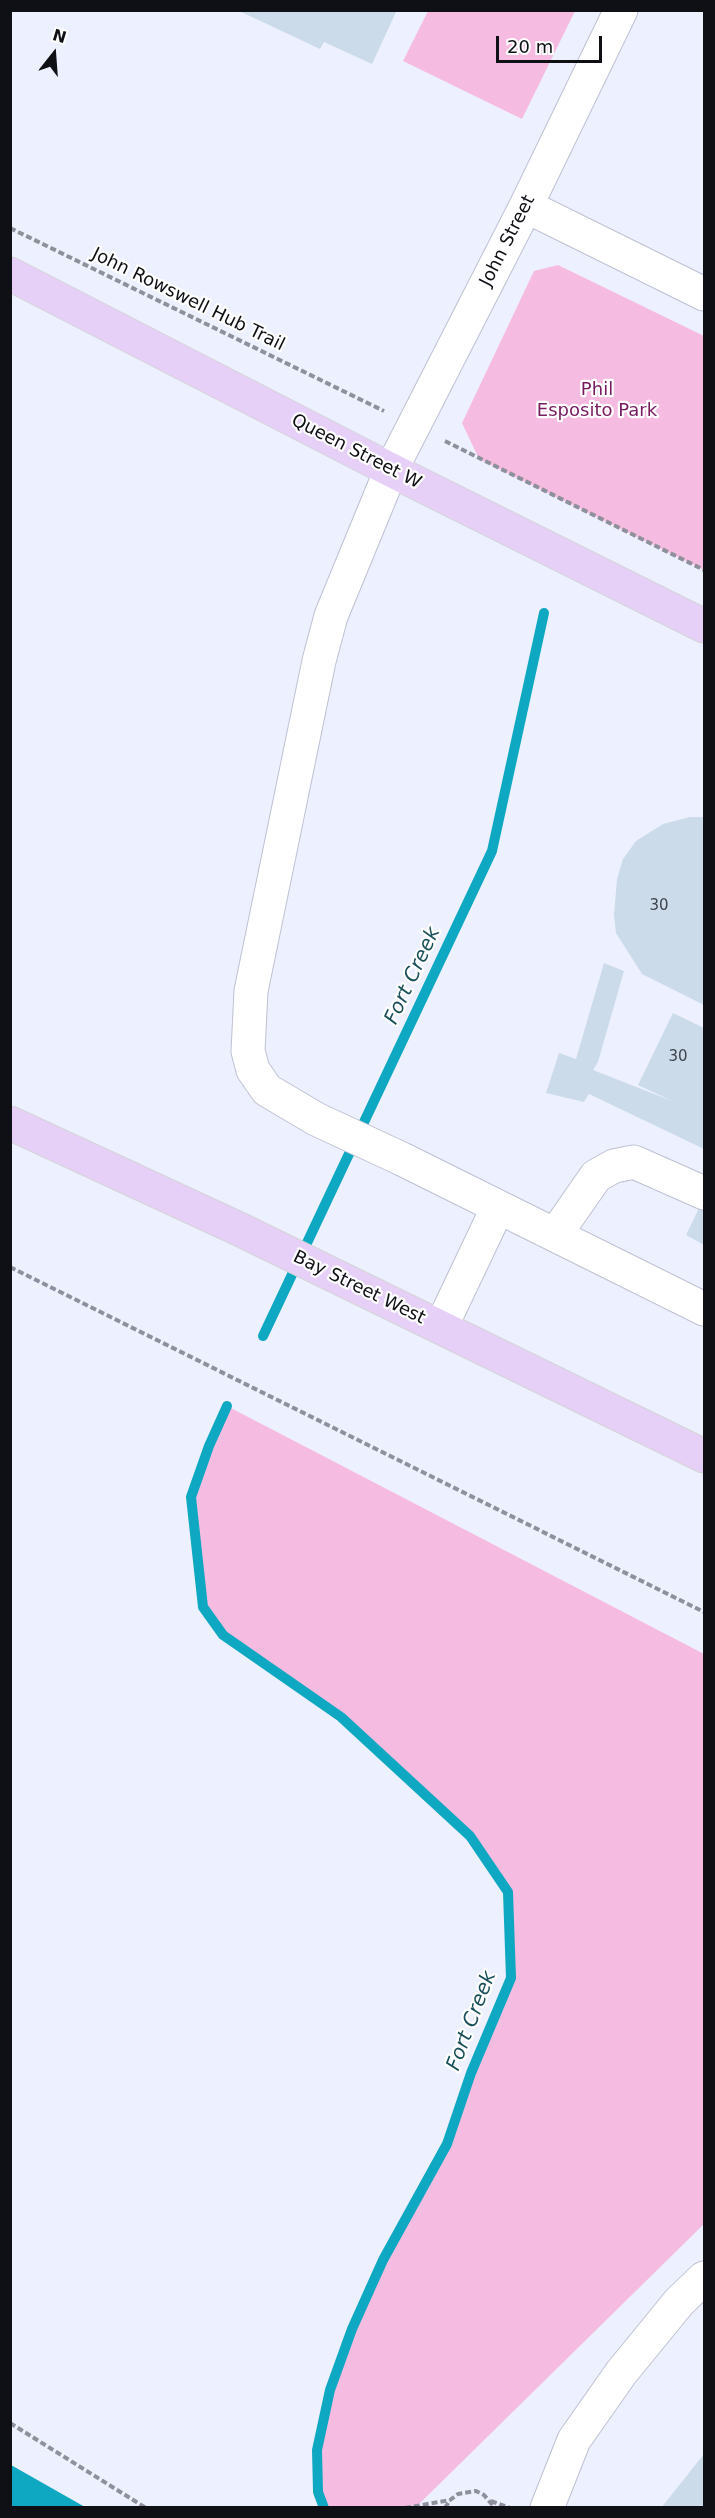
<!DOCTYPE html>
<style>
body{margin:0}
#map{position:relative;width:715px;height:2518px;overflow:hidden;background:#edf0ff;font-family:"DejaVu Sans",sans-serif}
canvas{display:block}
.frame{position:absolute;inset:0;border:12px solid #0f1016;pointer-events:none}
.north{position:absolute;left:24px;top:24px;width:60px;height:60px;-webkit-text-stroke:4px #fefefe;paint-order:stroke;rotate:17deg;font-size:16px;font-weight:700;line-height:24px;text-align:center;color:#0f1016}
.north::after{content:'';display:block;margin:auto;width:21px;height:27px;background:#0f1016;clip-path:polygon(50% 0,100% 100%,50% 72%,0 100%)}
.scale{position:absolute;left:496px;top:36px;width:106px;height:27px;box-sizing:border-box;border:3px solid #0f1016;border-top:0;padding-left:8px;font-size:18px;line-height:21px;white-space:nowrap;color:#0f1016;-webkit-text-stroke:4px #fefefe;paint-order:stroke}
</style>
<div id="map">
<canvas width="715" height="2518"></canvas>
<div class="frame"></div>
<div class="north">N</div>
<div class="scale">20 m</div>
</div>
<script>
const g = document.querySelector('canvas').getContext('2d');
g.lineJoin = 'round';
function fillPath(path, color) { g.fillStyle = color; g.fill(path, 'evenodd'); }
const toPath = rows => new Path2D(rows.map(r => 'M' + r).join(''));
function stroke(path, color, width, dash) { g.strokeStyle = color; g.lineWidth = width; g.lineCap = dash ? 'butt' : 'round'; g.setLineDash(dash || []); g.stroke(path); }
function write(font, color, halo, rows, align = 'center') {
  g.font = font + ' "DejaVu Sans",sans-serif'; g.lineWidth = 4.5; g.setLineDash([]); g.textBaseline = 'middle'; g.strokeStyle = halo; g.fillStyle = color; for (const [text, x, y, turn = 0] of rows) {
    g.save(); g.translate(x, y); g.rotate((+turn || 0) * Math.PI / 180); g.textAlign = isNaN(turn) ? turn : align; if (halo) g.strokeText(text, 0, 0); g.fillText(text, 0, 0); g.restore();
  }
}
const green = toPath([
 [428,11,428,10,575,11,522,119,403,61],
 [558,265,704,336,704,570,479,459,462,423,534,271],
 [227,1406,704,1654,704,2224,418,2505,386,2508,324,2507,318,2492,317,2450,330,2390,352,2329,383,2260,447,2144,471,2073,511,1978,508,1892,455,1822,341,1717,223,1635,203,1607,191,1497,209,1446]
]);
const water = toPath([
 [11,2465,85,2507,11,2507]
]);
const stream = toPath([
 [263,1336,492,851,544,613],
 [227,1406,209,1446,191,1497,203,1607,223,1635,341,1717,470,1836,508,1892,511,1978,471,2073,447,2144,383,2260,352,2329,330,2390,317,2450,318,2492,324,2508]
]);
const building = toPath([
 [237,10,397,10,372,64,324,42,320,49],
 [690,817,704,817,704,1005,642,974,616,933,614,915,617,879,623,859,636,841,663,824],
 [604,963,624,971,598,1062,593,1070,672,1101,638,1085,673,1013,704,1028,704,1149,589,1094,584,1102,546,1093,559,1053,576,1059],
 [704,1198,704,1245,686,1235],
 [704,2454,704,2508,661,2508]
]);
const path = toPath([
 [10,228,384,411],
 [445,441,704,570],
 [10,1267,704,1612],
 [10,2423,146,2508],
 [491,2501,510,2508],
 [405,2508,450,2500,458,2494,476,2491,484,2495,495,2508],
 [445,2508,450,2500]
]);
const minor = toPath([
 [621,10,526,206,391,470,331,616,319,661,251,991,248,1051,253,1070,267,1090,316,1119,402,1159,704,1309],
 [526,206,704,294],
 [555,1235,596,1176,614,1166,634,1162,704,1193],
 [441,1327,498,1207],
 [547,2508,574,2440,621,2373,679,2302,704,2278]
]);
const major = toPath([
 [10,274,391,470,704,626],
 [10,1123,239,1229,704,1456]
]);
const numberNames = [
 ["30",659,906],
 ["30",678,1057]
];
const streetNames = [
 ["John Street",508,241,-63],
 ["John Rowswell Hub Trail",188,300,26],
 ["Queen Street W",356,452,27],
 ["Bay Street West",359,1288,26]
];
const parkNames = [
 ["Phil",597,390],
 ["Esposito Park",597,411]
];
const waterNames = [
 ["Fort Creek",413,976,-65],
 ["Fort Creek",472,2021,-69]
];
fillPath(green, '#f6bbe0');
fillPath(water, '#0fa8c2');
stroke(stream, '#0fa8c2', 10);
fillPath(building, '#ccdbea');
stroke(minor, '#bec1d3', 35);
stroke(major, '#d4d4d5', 35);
stroke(path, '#8e909b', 4, [6, 3]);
stroke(minor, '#fff', 33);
stroke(major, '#e6d0f8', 33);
write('15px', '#3e434b', null, numberNames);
write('18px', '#0f1016', '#fefefe', streetNames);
write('18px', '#771a5e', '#fefefe', parkNames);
write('italic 20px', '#184f5a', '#fefefe', waterNames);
</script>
